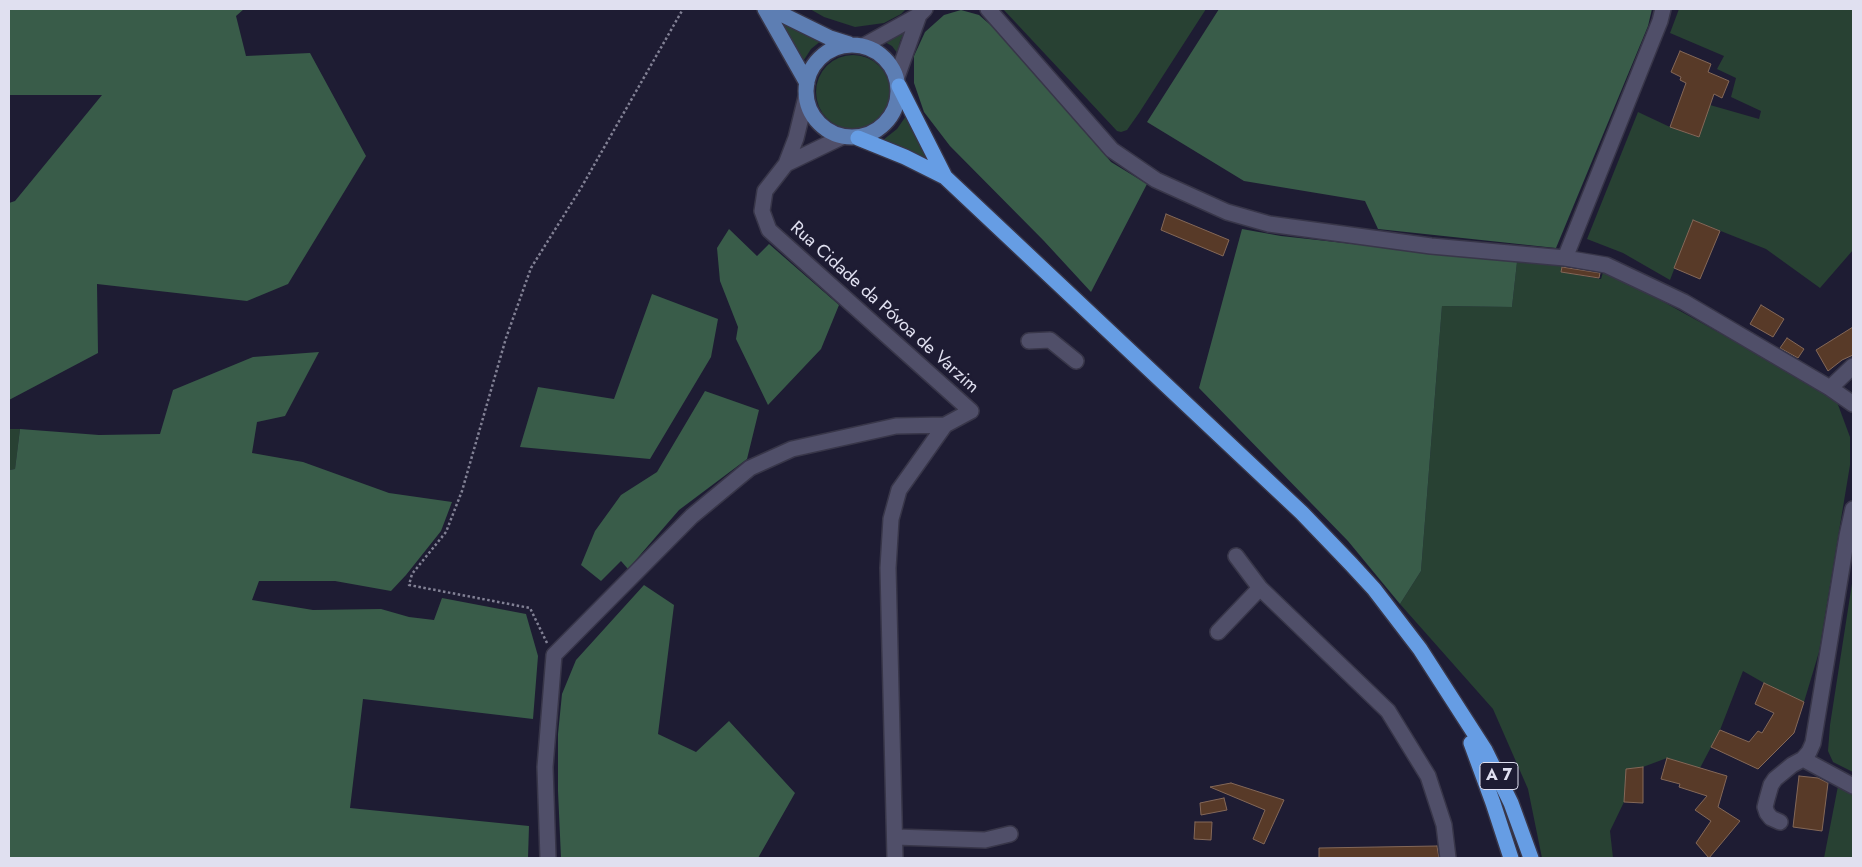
<!DOCTYPE html>
<meta charset="utf-8">
<style>
body{margin:0}
#map{position:relative;width:1862px;height:867px;overflow:hidden;background:#1e1c33;font-family:Jost,sans-serif}
canvas{display:block}
.frame{position:absolute;inset:0;border:10px solid #e0e0f0;pointer-events:none}
</style>
<div id="map">
<canvas width="1862" height="867"></canvas>
<div class="frame"></div>
</div>
<script>
const g = document.querySelector('canvas').getContext('2d');
g.lineJoin = 'round';
function fillPath(path, color) { g.fillStyle = color; g.fill(path, 'evenodd'); }
const toPath = rows => new Path2D(rows.map(r => 'M' + r).join(''));
function stroke(path, color, width, dash) { g.strokeStyle = color; g.lineWidth = width; g.lineCap = dash ? 'butt' : 'round'; g.setLineDash(dash || []); g.stroke(path); }
function write(font, color, halo, rows, align = 'center') {
  g.font = font + ' Jost,sans-serif'; g.lineWidth = 5; g.setLineDash([]); g.textBaseline = 'middle'; g.strokeStyle = halo; g.fillStyle = color; for (const [text, x, y, turn = 0] of rows) {
    g.save(); g.translate(x, y); g.rotate((+turn || 0) * Math.PI / 180); g.textAlign = isNaN(turn) ? turn : align; if (halo) g.strokeText(text, 0, 0); g.fillText(text, 0, 0); g.restore();
  }
}
const green = toPath([
 [810,9,906,9,901,14,884,23,855,27,824,17],
 [1003,9,1206,9,1139,113,1127,130,1121,132,1117,131],
 [1679,9,1853,9,1853,250,1820,288,1766,249,1693,220,1670,280,1623,253,1587,239,1638,112,1670,127,1698,137,1710,105,1759,119,1761,111,1731,97,1736,78,1717,69,1724,56,1670,33],
 [781,21,822,40,811,49,802,63,779,22],
 [907,28,900,41,898,54,892,46,883,41],
 '816 92a37 37 0 1 1 74 0a37 37 0 1 1-74 0Z',
 [906,116,935,160,932,163,900,146,883,140,897,129],
 [1563,261,1561,272,1601,279,1604,269,1805,380,1837,402,1850,437,1850,465,1819,652,1804,702,1764,683,1743,671,1720,730,1700,768,1667,758,1643,767,1626,769,1624,802,1610,831,1613,858,1542,858,1528,789,1493,709,1400,604,1421,571,1442,306,1512,307,1517,262],
 [9,429,20,429,15,469,9,470],
 [1853,577,1853,772,1833,762,1828,751,1830,725],
 [1838,786,1853,792,1853,858,1824,858]
]);
const forest = toPath([
 [9,9,244,9,236,16,246,56,310,53,366,156,288,284,247,301,97,284,98,353,9,400,9,203,15,201,102,95,9,95],
 [1219,9,1652,9,1648,26,1556,248,1378,229,1365,201,1244,181,1147,122],
 [961,10,979,15,1002,35,1111,162,1147,184,1091,292,1044,241,950,146,924,112,914,83,914,56,925,32,944,15],
 [729,229,757,256,769,244,839,305,821,349,768,405,736,339,738,327,720,281,717,248],
 [1242,229,1281,236,1517,262,1512,307,1442,306,1421,571,1400,604,1348,541,1199,388],
 [652,294,718,319,711,357,650,459,520,447,538,387,614,399],
 [319,352,285,416,257,422,252,453,303,462,389,493,452,502,441,531,406,575,391,591,335,581,259,581,252,600,313,610,381,609,409,617,434,620,442,598,526,614,538,656,533,719,363,699,350,808,529,826,528,858,9,858,9,470,15,469,20,429,99,435,160,434,173,390,253,357],
 [705,391,759,410,747,459,679,510,628,569,621,561,601,581,581,565,595,531,621,495,657,472],
 [644,585,674,605,658,734,696,752,729,721,795,793,758,858,561,858,558,791,558,734,562,694,576,660]
]);
const building = toPath([
 [1680,51,1711,64,1708,72,1729,81,1722,98,1714,94,1699,137,1670,127,1686,83,1680,80,1681,77,1671,72,1680,51],
 [1166,214,1229,240,1223,256,1161,230,1166,214],
 [1693,220,1720,231,1700,279,1674,268,1693,220],
 [1562,267,1600,273,1599,278,1561,272,1562,267],
 [1761,305,1784,319,1773,337,1750,324,1761,305],
 [1853,327,1853,355,1842,360,1828,371,1816,350,1853,327],
 [1787,338,1804,349,1798,358,1780,348,1787,338],
 [1764,683,1804,702,1794,733,1758,769,1711,747,1720,730,1749,742,1758,731,1762,733,1774,713,1755,704,1764,683],
 [1667,758,1727,776,1718,807,1740,821,1709,858,1696,843,1711,821,1695,810,1707,796,1679,787,1680,784,1661,779,1667,758],
 [1643,767,1643,803,1624,802,1626,769,1643,767],
 [1799,776,1818,778,1828,783,1822,831,1793,827,1799,776],
 [1231,783,1284,800,1264,844,1253,839,1265,810,1210,787,1231,783],
 [1224,798,1227,810,1201,815,1200,803,1224,798],
 [1195,822,1212,822,1211,840,1194,839,1195,822],
 [1437,846,1439,858,1319,858,1319,848,1437,846]
]);
const path = toPath([
 [547,643,530,608,409,585,412,574,446,532,462,491,506,338,531,268,581,188,683,9]
]);
const minor = toPath([
 [988,9,1112,150,1156,180,1227,212,1269,224,1431,246,1565,258,1606,265,1684,302,1830,388,1853,404],
 [863,46,919,15,925,9],
 [897,77,919,15],
 [806,97,796,138,786,164,765,191,762,211,769,230,971,411,945,425,899,490,891,519,888,568,895,858],
 [786,164,842,137],
 [1565,258,1660,21,1663,9],
 [1029,341,1050,340,1076,361],
 [1830,388,1853,366],
 [1236,556,1260,588,1388,711,1428,776,1444,825,1448,858],
 [1218,632,1260,588],
 [1803,759,1853,786],
 [1780,822,1771,818,1767,813,1765,807,1767,799,1771,785,1775,779,1792,765,1803,759,1809,752,1813,743,1847,536,1853,509],
 [895,837,985,840,1010,834],
 [548,858,545,767,554,655,692,516,750,468,792,449,896,426,945,425]
]);
const major = toPath([
 [765,9,807,83],
 [771,9,830,38,849,44],
 '806 91a46 46 0 1 1 92 0a46 46 0 1 1-92 0Z'
]);
const highway = toPath([
 [899,86,945,177],
 [858,138,905,157,945,177,1302,513,1351,564,1374,589,1420,649,1485,750,1511,803,1531,858],
 [1471,743,1493,803,1511,858]
]);
const shields = [
 [1499,776,38]
];
const shieldNames = [
 ["A 7",1499,776]
];
const streetNames = [
 ["Rua Cidade da Póvoa de Varzim",884,308,42]
];
fillPath(green, '#284133');
fillPath(forest, '#395c49');
fillPath(building, '#583a28');
stroke(building, '#846858', 1);
stroke(minor, '#383649', 18);
stroke(major, '#383649', 18);
stroke(highway, '#383649', 18);
stroke(path, '#828195', 2.5, [2.5, 2.5]);
stroke(minor, '#504f69', 15);
stroke(major, '#5d7eb3', 15);
stroke(highway, '#669de4', 15);
for (const [x, y, w] of shields) { const box = new Path2D(); box.roundRect(x - w / 2, y - 13.5, w, 27, 4); g.fillStyle = '#1e1c33'; g.fill(box); stroke(box, '#e0e0f0', 1); }
write('bold 16px', '#e0e0f0', null, shieldNames);
write('18px', '#e0e0f0', '#1e1c33', streetNames);
</script>
